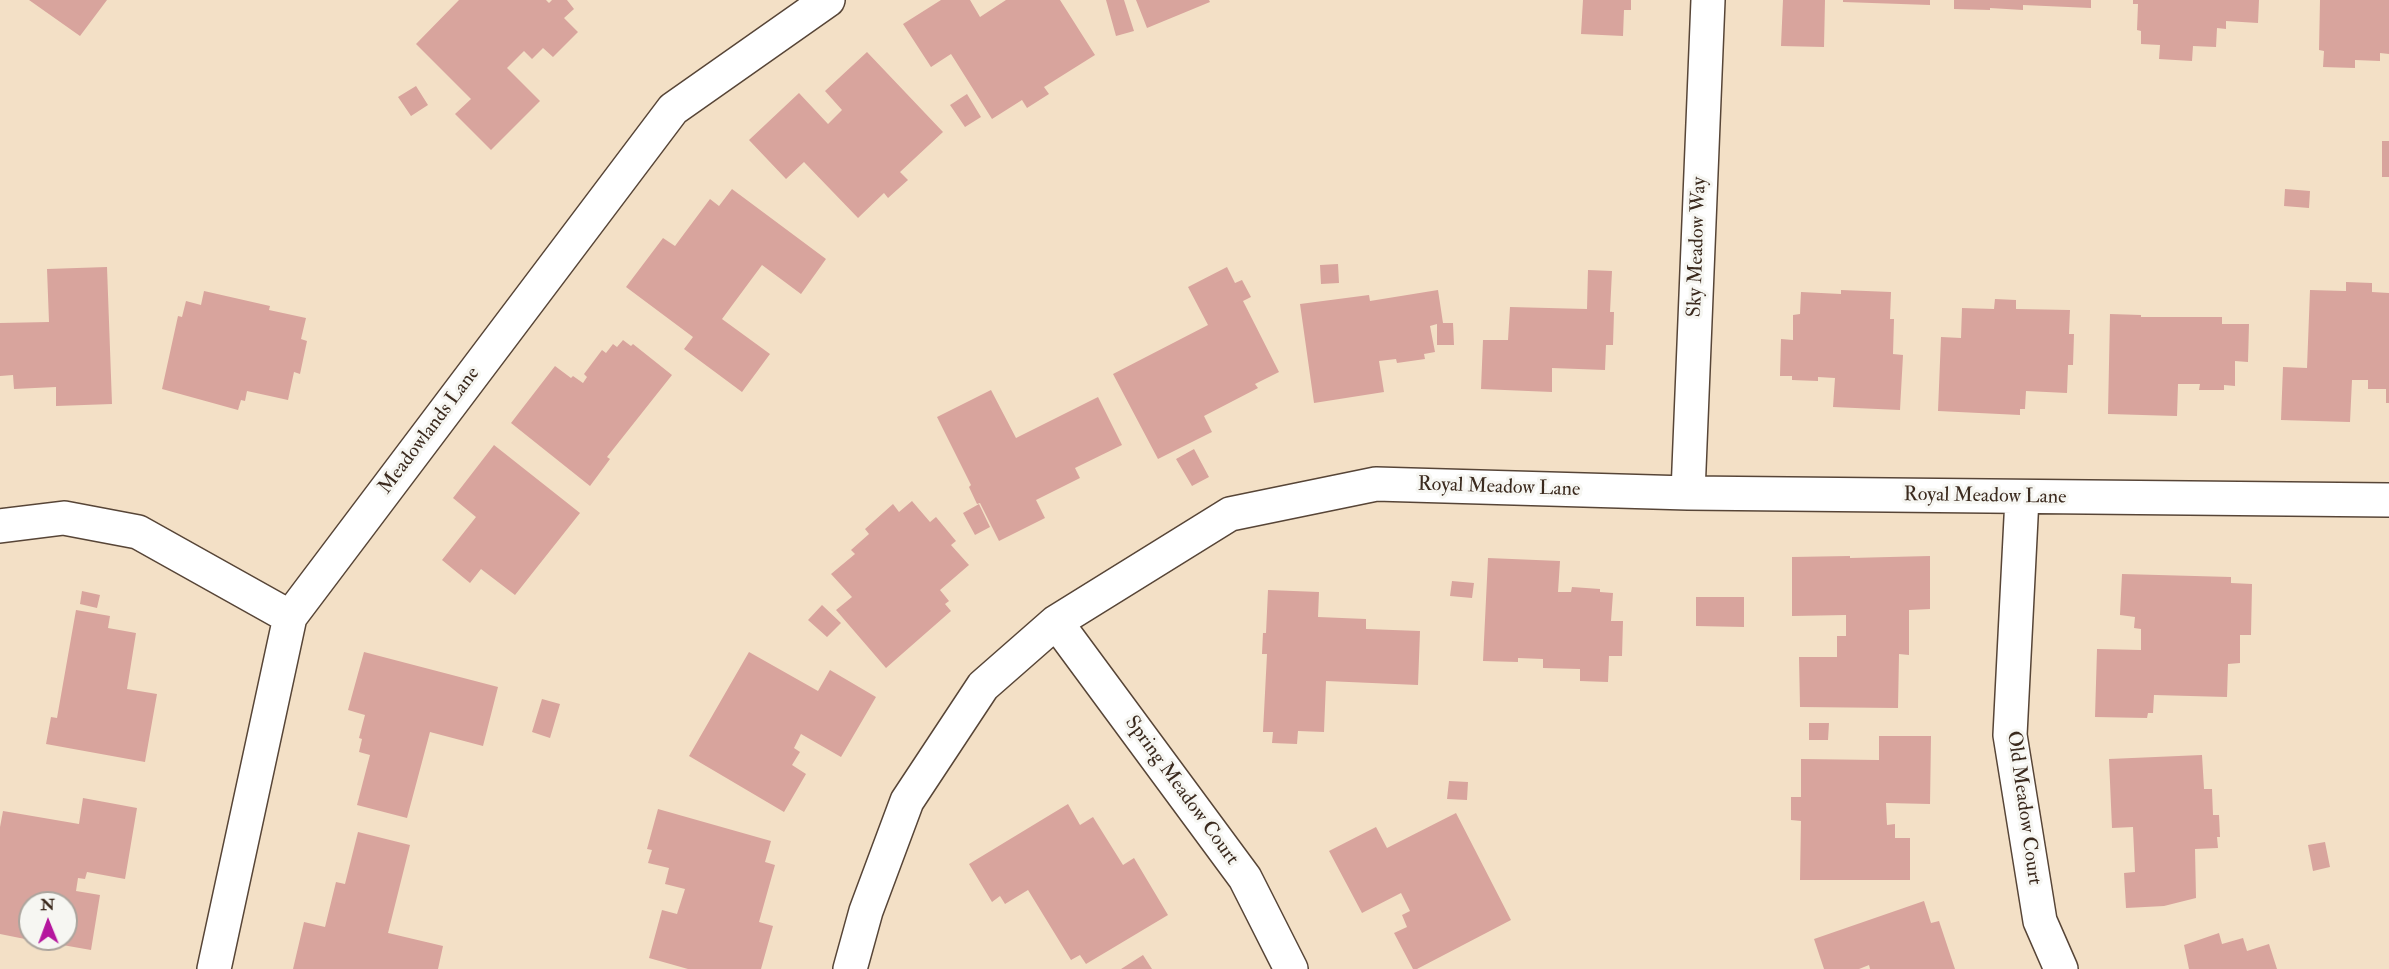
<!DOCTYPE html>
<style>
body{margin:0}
#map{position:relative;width:2389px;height:969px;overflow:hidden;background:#f3e0c6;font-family:"IM FELL Double Pica",serif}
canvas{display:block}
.north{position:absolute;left:18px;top:891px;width:60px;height:60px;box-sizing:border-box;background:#f6f6f2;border:2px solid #aba49d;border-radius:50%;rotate:359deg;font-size:16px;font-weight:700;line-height:24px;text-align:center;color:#3b2a1e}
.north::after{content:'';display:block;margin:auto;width:21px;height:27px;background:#b5179e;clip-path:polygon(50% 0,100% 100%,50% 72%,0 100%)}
</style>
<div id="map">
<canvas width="2389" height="969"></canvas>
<div class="north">N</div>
</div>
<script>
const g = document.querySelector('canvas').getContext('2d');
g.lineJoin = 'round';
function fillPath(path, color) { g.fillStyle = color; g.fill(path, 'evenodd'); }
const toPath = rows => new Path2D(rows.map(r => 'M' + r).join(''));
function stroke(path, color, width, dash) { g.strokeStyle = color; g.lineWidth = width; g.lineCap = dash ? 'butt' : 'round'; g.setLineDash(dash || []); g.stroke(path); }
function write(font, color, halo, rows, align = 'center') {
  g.font = font + ' "IM FELL Double Pica",serif'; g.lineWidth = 6; g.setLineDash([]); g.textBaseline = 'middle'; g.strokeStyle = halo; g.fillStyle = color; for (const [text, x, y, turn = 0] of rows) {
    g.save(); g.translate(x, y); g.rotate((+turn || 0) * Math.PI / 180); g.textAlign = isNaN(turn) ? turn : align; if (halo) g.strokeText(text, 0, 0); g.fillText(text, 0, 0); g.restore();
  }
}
const building = toPath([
 [29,0,107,0,80,36],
 [459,0,546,0,549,3,552,0,567,0,574,9,564,18,578,32,553,57,543,48,532,59,524,51,507,68,540,101,491,150,455,114,471,99,416,44],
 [941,0,970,0,980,17,1006,0,1060,0,1095,55,1044,87,1049,94,1027,108,1022,100,992,119,951,54,931,67,903,24],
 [1106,0,1124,0,1134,31,1116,36],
 [1136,0,1209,0,1210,2,1147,28],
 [1583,0,1631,0,1631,10,1624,10,1623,36,1581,34],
 [1783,0,1825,0,1824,47,1781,46],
 [1843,0,1930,0,1930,5,1843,2],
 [1954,0,2091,0,2091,8,2023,5,2023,10,1990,8,1990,10,1954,9],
 [2133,0,2259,0,2258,23,2226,21,2226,29,2217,28,2216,47,2193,46,2192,61,2159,59,2160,45,2141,44,2141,31,2137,30,2138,4,2133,4],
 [2320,0,2389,0,2389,54,2380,53,2380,61,2355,60,2355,68,2323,67,2324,51,2319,50],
 [867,52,943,132,900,172,908,180,888,198,884,193,858,218,804,162,786,179,749,140,799,93,828,124,842,110,825,91],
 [416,86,428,105,411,116,398,97],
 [967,94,981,117,965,127,950,105],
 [2382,141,2389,141,2389,177,2382,177],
 [732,189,826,259,801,294,762,265,722,319,770,354,742,392,684,349,693,337,626,287,663,238,675,246,710,199,719,206],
 [2285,189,2310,191,2309,208,2284,206],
 [1338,264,1339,283,1321,284,1320,265],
 [107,267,112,404,56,406,56,387,14,389,13,375,0,376,0,323,49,322,47,269],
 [1227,267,1235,283,1242,280,1251,297,1243,301,1279,372,1255,384,1258,388,1204,416,1212,432,1158,459,1113,374,1208,325,1188,287],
 [1588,270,1612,271,1610,312,1614,312,1613,345,1606,345,1605,370,1552,368,1552,392,1481,389,1483,340,1508,340,1510,307,1587,309],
 [2346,282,2372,283,2372,292,2389,293,2389,403,2386,403,2386,389,2368,389,2368,380,2352,380,2350,422,2281,420,2283,367,2307,368,2310,290,2346,291],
 [1438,290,1443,323,1453,323,1454,345,1437,345,1437,324,1430,326,1435,352,1424,354,1425,359,1397,363,1396,359,1379,361,1384,392,1314,403,1300,304,1369,295,1370,301],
 [1841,290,1891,292,1890,319,1894,319,1893,354,1903,355,1900,410,1833,407,1835,378,1818,377,1818,381,1792,380,1792,376,1780,376,1781,339,1793,340,1793,315,1800,314,1801,292,1841,294],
 [204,291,270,306,269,310,306,318,301,339,307,341,300,374,294,372,288,400,247,391,245,401,241,400,238,410,162,389,178,316,182,317,186,301,201,305],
 [1995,299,2016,300,2016,309,2070,310,2069,334,2074,334,2073,365,2068,365,2067,393,2026,391,2025,409,2020,409,2020,415,1938,411,1941,337,1961,338,1962,308,1994,309],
 [2110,314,2141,315,2141,317,2222,317,2222,324,2249,324,2248,362,2235,361,2235,386,2224,385,2224,390,2199,390,2200,384,2178,384,2177,416,2108,414],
 [623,340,631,346,633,344,672,375,607,457,610,459,590,486,511,423,555,366,571,378,573,376,583,383,587,377,584,374,602,350,606,353,613,344,617,347],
 [991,390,1016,438,1098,397,1122,445,1075,468,1080,478,1036,500,1045,518,999,541,980,503,977,504,969,487,971,485,937,417],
 [494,445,580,513,515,595,481,569,470,583,442,560,476,517,453,498],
 [1194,449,1209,477,1192,486,1176,459],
 [912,501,930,522,936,517,956,541,951,545,969,565,940,590,949,601,945,604,951,611,886,668,836,610,852,597,831,574,855,554,851,550,869,534,865,529,893,504,899,512],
 [979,504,990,527,975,535,963,513],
 [1850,556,1850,558,1930,556,1930,609,1909,610,1909,655,1899,654,1898,708,1800,707,1799,657,1837,657,1837,636,1846,636,1846,615,1792,616,1792,557],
 [1488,558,1560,561,1558,592,1571,592,1572,587,1600,589,1600,592,1613,593,1611,621,1623,621,1622,656,1609,656,1608,682,1580,681,1580,669,1543,668,1543,659,1518,658,1518,662,1483,661],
 [2122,574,2231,577,2231,583,2252,584,2251,635,2240,635,2240,663,2228,664,2227,697,2154,695,2153,713,2148,713,2147,718,2095,717,2097,649,2141,650,2141,629,2134,628,2135,617,2120,615],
 [1452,581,1474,583,1472,598,1450,596],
 [1268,590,1319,592,1318,617,1366,619,1366,629,1420,631,1418,685,1326,681,1324,732,1298,731,1297,744,1272,743,1273,732,1263,732,1267,654,1262,654,1263,633,1266,633],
 [82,591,100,595,97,608,80,604],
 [1696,597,1744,597,1744,627,1696,626],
 [822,605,841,623,827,637,808,620],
 [76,610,110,616,108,628,136,633,127,689,157,694,145,762,46,744,51,717,57,718],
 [364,652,498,687,483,746,430,732,407,818,357,805,370,755,359,752,362,739,359,738,365,715,348,710],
 [749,652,818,691,830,670,876,697,841,757,801,734,794,748,800,752,792,765,806,774,784,812,689,756],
 [542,699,560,704,550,738,532,732],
 [1809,723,1829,723,1828,740,1809,740],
 [1879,736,1931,736,1930,804,1886,803,1887,825,1895,824,1895,838,1910,838,1910,880,1800,880,1801,821,1791,820,1791,797,1801,797,1801,759,1879,760],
 [2202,755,2204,789,2212,789,2213,815,2219,815,2220,837,2217,837,2218,848,2195,849,2196,898,2164,906,2126,908,2124,873,2135,872,2133,827,2112,828,2109,759],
 [1449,781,1468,782,1467,800,1447,799],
 [83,798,137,808,125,879,87,872,85,879,78,878,76,891,100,895,91,950,34,940,66,939,66,903,30,903,30,940,0,934,0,827,3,811,79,824],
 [1068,804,1080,825,1093,817,1123,865,1134,858,1168,915,1086,964,1080,955,1071,960,1028,890,1005,904,1000,896,992,902,969,864],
 [658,809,771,841,765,862,775,865,759,922,773,926,761,969,688,969,649,958,662,910,677,914,685,889,665,884,669,868,648,863,652,850,647,849],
 [1456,813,1511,920,1417,969,1413,969,1394,933,1407,927,1402,915,1410,911,1401,893,1362,913,1329,851,1376,827,1387,848],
 [358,832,410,845,388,933,443,946,438,969,293,969,304,922,325,927,336,882,345,884],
 [2325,842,2330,867,2313,871,2308,845],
 [1924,901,1931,923,1939,921,1955,969,1870,969,1869,965,1859,969,1824,969,1814,939],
 [2219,933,2222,944,2243,938,2247,951,2269,944,2277,969,2189,969,2184,945],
 [1143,955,1152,969,1121,969]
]);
const minor = toPath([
 [1688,493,1708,0],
 [2022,498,2010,735,2040,921,2061,969],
 [0,526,64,518,138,532,290,617],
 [1056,622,1245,878,1291,969],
 [214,969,290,617,673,109,828,0],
 [850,969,866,911,907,801,983,686,1056,622,1230,514,1376,484,1688,493,2389,500]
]);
const streetNames = [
 ["Sky Meadow Way",1698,247,-88],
 ["Meadowlands Lane",430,431,-53],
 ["Royal Meadow Lane",1499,488,2],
 ["Royal Meadow Lane",1985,497,1],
 ["Spring Meadow Court",1181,791,54],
 ["Old Meadow Court",2023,808,82]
];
fillPath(building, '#d8a49d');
stroke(minor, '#574537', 36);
stroke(minor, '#fff', 33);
write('20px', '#3b2a1e', '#f6f6f2', streetNames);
</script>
